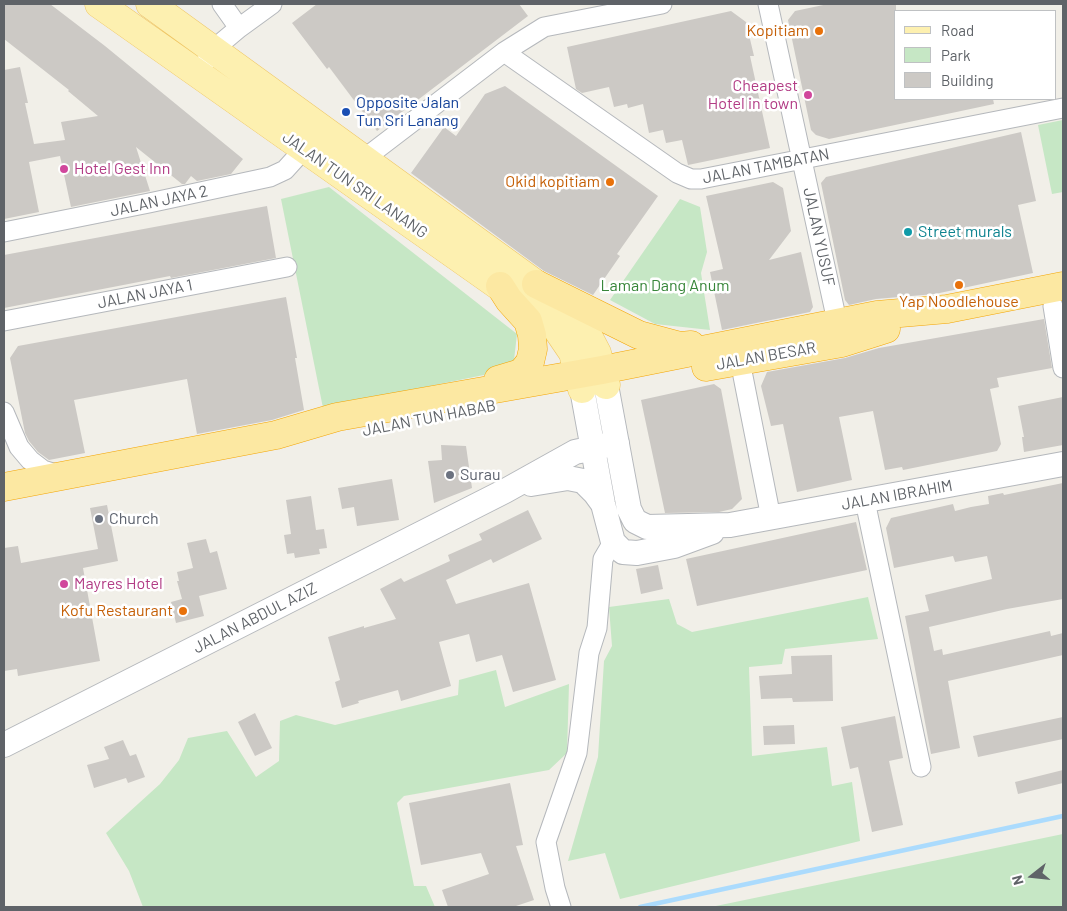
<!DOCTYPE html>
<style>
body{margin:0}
#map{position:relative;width:1067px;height:911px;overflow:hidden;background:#f1efe8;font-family:Barlow,sans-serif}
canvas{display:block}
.frame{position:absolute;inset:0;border:5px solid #5f6368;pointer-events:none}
.legend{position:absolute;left:894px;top:10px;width:162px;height:90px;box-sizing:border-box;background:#fff;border:1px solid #bfc1c3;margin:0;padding:6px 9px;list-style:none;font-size:15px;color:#5f6368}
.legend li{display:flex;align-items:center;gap:10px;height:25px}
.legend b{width:25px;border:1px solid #bfc1c3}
.north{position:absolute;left:1007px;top:851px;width:50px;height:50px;-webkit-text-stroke:4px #fff;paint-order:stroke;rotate:254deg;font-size:14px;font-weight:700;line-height:20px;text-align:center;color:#5f6368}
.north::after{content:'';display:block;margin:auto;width:18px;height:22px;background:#5f6368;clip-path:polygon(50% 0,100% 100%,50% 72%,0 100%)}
</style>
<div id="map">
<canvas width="1067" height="911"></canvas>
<div class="frame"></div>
<ul class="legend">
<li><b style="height:6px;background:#fdf0b0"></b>Road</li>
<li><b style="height:14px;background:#c6e7c5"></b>Park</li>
<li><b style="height:14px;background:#ccc9c5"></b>Building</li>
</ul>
<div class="north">N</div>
</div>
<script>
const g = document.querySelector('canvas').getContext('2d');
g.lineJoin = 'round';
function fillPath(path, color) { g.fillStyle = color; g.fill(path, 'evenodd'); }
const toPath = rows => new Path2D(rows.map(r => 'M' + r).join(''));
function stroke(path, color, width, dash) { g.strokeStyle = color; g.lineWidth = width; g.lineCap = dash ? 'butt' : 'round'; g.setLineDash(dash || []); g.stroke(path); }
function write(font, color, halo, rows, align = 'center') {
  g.font = font + ' Barlow,sans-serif'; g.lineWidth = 5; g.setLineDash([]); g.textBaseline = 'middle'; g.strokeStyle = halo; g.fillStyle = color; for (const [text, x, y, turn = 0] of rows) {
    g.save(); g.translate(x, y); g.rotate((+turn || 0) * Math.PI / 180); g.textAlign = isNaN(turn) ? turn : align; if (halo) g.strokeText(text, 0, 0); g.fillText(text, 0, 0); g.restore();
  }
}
const green = toPath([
 [1063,120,1063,192,1052,194,1038,125],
 [329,187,517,334,513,369,323,408,281,199],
 [680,199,700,207,707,252,701,273,710,330,655,324,610,300],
 [868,597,878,639,785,649,782,664,749,667,752,756,827,747,832,786,852,782,860,841,620,899,605,853,568,861,598,757,604,661,612,646,609,607,669,599,677,624,692,632],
 [496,670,505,707,569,684,567,753,549,770,404,796,397,803,414,886,426,886,435,907,143,907,129,871,106,833,160,784,179,760,188,738,227,731,256,777,279,761,280,721,296,715,335,725,458,695,459,680],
 [1063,834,1063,907,711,907]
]);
const stream = toPath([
 [640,907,1063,816]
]);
const building = toPath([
 [4,4,50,4,105,46,243,159,231,174,197,181,191,176,185,184,182,184,136,147,150,191,71,207,60,156,29,162,39,212,4,219,4,70,20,67,28,103,25,103,34,144,65,140,61,122,98,116,68,91,69,90,4,39],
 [317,4,519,4,528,16,377,131,329,67,327,69,292,23],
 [828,4,896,4,896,99,993,99,994,104,829,139,816,135,811,130,788,20,795,11],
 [731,11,746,22,754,56,750,56,770,148,688,165,682,140,666,143,663,130,649,133,643,104,628,108,627,104,614,107,609,87,582,93,576,89,567,47],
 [505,86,658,196,617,254,620,256,593,295,544,271,411,173,444,127,456,136,485,94],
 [1021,132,1036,201,1018,205,1033,273,935,294,876,299,849,305,845,300,821,183,826,177],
 [773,182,783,188,791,231,769,260,801,252,813,307,810,312,722,330,710,272,723,269,706,196],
 [267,206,276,258,171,278,170,276,4,308,4,255],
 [286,297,297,358,295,358,304,410,272,420,197,434,187,379,74,400,85,453,49,460,38,452,29,441,25,433,10,358,18,346],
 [1044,319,1052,368,997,378,999,387,990,389,1001,444,997,451,903,470,902,467,885,470,873,411,839,417,852,480,797,492,783,424,771,426,761,386,767,372,845,358,879,348],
 [714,384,721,389,742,499,732,509,719,512,665,513,641,400],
 [1063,397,1063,445,1024,452,1022,437,1024,437,1018,406],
 [441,445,466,446,472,488,434,503,428,461,442,460],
 [392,479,399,520,357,526,354,507,342,509,338,488],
 [1063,483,1063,599,1007,609,929,627,934,651,942,649,943,655,1050,631,1051,636,1063,633,1063,655,948,681,960,748,931,754,905,616,929,611,925,595,992,579,987,556,955,562,953,556,894,568,886,528,891,518,953,504,955,511,971,507,989,504,988,496,1003,493,1004,495],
 [311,496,316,530,324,529,327,548,319,549,320,554,295,558,294,553,287,554,284,535,291,534,286,500],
 [107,505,118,561,83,568,100,661,18,676,17,669,4,671,4,548,18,546,21,563,98,549,90,508],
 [528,510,542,539,493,563,491,559,446,580,456,604,529,583,556,680,513,692,502,655,476,662,469,634,439,642,451,686,401,701,398,690,358,701,359,703,342,708,335,682,340,680,328,637,364,626,364,628,396,619,380,589,401,578,404,582,450,561,448,555,482,540,479,534],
 [856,522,867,570,697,606,686,559],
 [206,539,210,553,217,551,227,589,199,596,204,616,176,623,171,602,182,599,177,581,179,581,177,572,193,568,187,543],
 [658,565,663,589,641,594,636,569],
 [832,655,833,701,793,702,792,698,761,699,759,676,792,674,791,656],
 [255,713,272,748,255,756,238,722],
 [895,716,903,758,889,761,903,825,872,832,858,767,850,769,841,727],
 [1063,717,1063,739,978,757,973,736],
 [794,725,795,744,764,745,763,726],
 [123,740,130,756,136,754,145,777,128,783,126,778,94,788,87,765,109,759,104,747],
 [1063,770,1063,783,1018,794,1015,782],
 [510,783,523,845,516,846,534,900,513,907,448,907,442,890,489,874,481,853,421,865,409,803]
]);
const minor = toPath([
 [222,4,239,28],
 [768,4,840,335],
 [504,52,677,173,691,179,701,179,1063,108],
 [207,60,214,49,239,28,272,4],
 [356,165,504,52,544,27,662,4],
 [4,232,149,203,270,177,285,170,304,149],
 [1053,306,1063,368],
 [4,321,287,267],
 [740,361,771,518],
 [4,412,19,447,30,460,43,470,59,475],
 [865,501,921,767],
 [561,907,555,888,546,842,577,753,589,653,597,628,603,559,613,542]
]);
const tertiary = toPath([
 [606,385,629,509,635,521,647,527,730,525,1063,464],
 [582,389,603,504,613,542,623,552,637,553,674,546,712,532],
 [531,484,568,478,583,481,595,493,603,504],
 [4,745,505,491,575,452,617,443]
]);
const primary = toPath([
 [99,4,554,325,573,353,582,389],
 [150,4,536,284,566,310,586,332,597,353,606,385]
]);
const trunk = toPath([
 [536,284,639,335,680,346,691,345],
 [706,367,842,343,886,329],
 [498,380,518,374,523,371,530,362,533,349,532,335,528,321,509,300,500,286],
 [4,487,276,435,337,417,602,370,877,315,947,309,1063,286]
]);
const markers = [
 [819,31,5,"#e8710a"],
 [808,95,5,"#d1479c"],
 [346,112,5,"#1a4fb4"],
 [64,169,5,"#d1479c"],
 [610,182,5,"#e8710a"],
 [908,232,5,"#0f9aa8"],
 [959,285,5,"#e8710a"],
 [450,475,5,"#6b7280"],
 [99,519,5,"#6b7280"],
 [64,584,5,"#d1479c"],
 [183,611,5,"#e8710a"]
];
const foodNames = [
 ["Kopitiam",809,31],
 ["Okid kopitiam",600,182],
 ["Yap Noodlehouse",959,302,"center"],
 ["Kofu Restaurant",173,611]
];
const hotelNames = [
 ["Cheapest",798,86,"right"],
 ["Hotel in town",798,104,"right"],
 ["Hotel Gest Inn",74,169],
 ["Mayres Hotel",74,584]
];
const transitNames = [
 ["Opposite Jalan",356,103],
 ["Tun Sri Lanang",356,121]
];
const streetNames = [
 ["JALAN TAMBATAN",766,166,-11],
 ["JALAN TUN SRI LANANG",355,185,35],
 ["JALAN JAYA 2",159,201,-12],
 ["JALAN YUSUF",819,237,78],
 ["JALAN JAYA 1",145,294,-11],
 ["JALAN BESAR",766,356,-10],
 ["JALAN TUN HABAB",429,418,-11],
 ["JALAN IBRAHIM",897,495,-10],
 ["JALAN ABDUL AZIZ",255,618,-27]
];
const cultureNames = [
 ["Street murals",918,232]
];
const parkNames = [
 ["Laman Dang Anum",665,286]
];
const worshipNames = [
 ["Surau",460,475],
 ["Church",109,519]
];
fillPath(green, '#c6e7c5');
stroke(stream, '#abdbfd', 4.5);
fillPath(building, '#ccc9c5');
stroke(minor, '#b5b8bc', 21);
stroke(tertiary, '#b5b8bc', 26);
stroke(primary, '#efc563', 29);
stroke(trunk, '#f3a505', 29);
stroke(minor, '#fff', 19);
stroke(tertiary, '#fff', 24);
stroke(primary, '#fdf0b0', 28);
stroke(trunk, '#fce8a2', 28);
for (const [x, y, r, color] of markers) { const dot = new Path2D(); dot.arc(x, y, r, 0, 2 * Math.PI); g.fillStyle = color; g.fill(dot); stroke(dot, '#fff', 2); }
write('16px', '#c56008', '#fff', foodNames, 'right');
write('16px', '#b23c85', '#fff', hotelNames, 'left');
write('16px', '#164399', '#fff', transitNames, 'left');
write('16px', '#5f6368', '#fff', streetNames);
write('16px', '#0d838f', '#fff', cultureNames, 'left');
write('16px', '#38863a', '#fff', parkNames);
write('16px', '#5b616d', '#fff', worshipNames, 'left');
</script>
